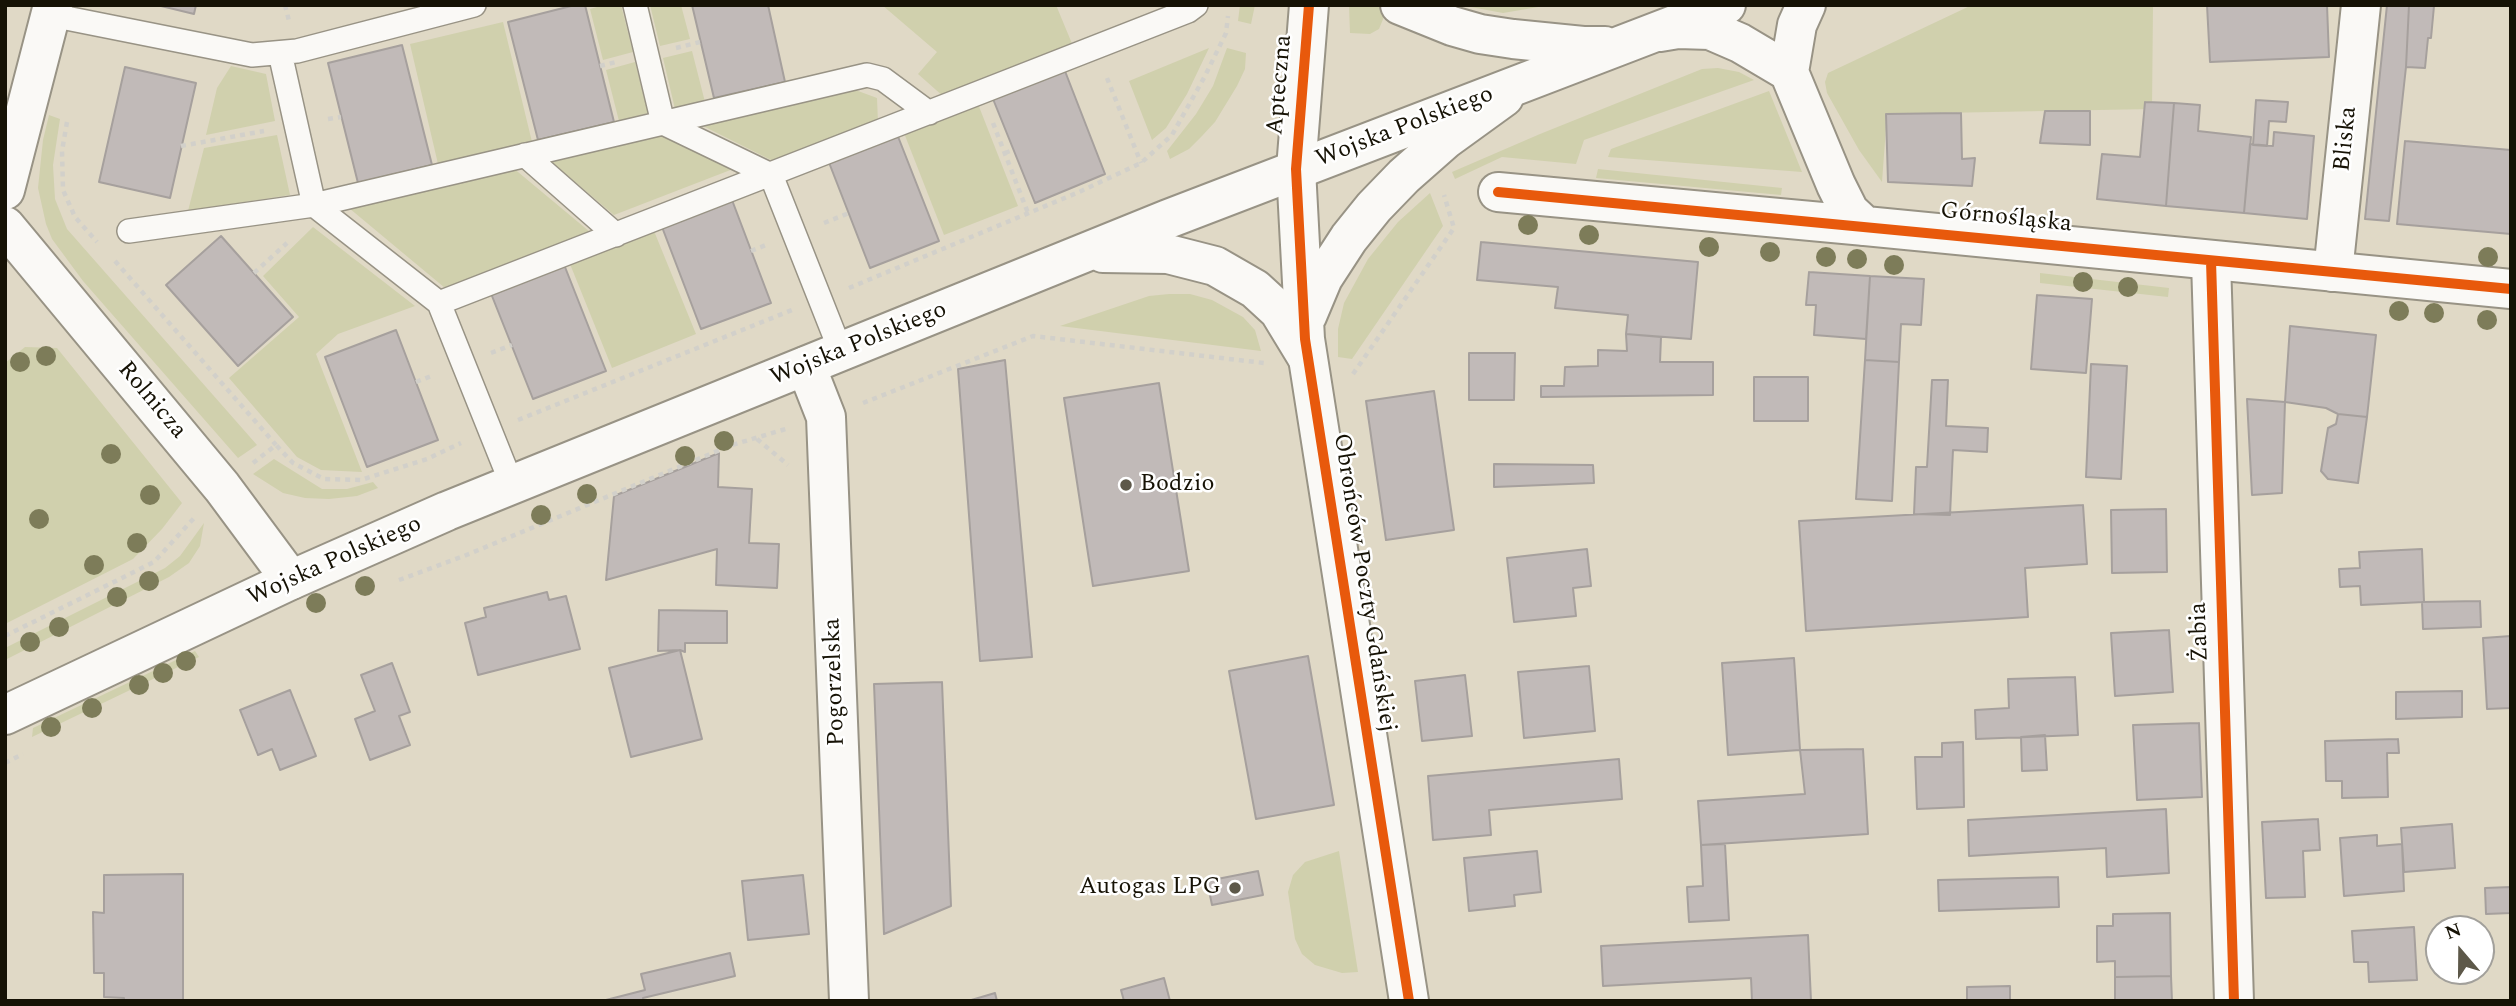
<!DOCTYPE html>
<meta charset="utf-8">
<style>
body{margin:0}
#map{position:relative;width:2516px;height:1006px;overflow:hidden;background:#e0d9c6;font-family:Spectral,serif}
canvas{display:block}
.frame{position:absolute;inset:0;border:7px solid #161205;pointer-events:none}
.north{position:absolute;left:2425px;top:915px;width:70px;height:70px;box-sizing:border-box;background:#fff;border:2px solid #a2a09b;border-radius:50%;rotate:340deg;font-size:19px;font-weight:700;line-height:28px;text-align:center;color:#161205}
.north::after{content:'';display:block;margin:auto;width:24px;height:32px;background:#5d5849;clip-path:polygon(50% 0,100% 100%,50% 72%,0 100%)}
</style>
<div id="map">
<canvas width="2516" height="1006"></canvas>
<div class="frame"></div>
<div class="north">N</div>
</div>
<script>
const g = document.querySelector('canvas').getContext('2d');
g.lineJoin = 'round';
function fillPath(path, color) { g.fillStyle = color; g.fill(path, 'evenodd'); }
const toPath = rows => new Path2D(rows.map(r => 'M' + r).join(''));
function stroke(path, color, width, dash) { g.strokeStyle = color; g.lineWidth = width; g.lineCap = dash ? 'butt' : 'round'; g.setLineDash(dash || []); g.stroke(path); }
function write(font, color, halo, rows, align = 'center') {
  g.font = font + ' Spectral,serif'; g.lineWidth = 5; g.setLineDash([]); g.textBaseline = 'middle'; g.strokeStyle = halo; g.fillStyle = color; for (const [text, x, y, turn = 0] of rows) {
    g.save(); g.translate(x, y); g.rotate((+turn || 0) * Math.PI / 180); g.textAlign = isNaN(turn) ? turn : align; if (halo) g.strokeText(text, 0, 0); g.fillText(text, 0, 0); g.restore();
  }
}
const green = toPath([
 [604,5,621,5,633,52,603,60,590,9],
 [650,5,681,5,690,39,660,46],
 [882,5,1056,5,1073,46,944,97,918,74,937,52],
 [1240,5,1255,5,1251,24,1238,21],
 [1349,5,1377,5,1386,12,1379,29,1370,34,1350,33],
 [1460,5,1550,5,1503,13],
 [1972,5,2153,5,2152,109,1887,114,1882,182,1859,150,1827,93,1825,82,1828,73],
 [503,22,532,142,438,164,410,44],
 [1209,48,1187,94,1166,128,1152,140,1129,81],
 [1227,48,1246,53,1245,69,1237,86,1215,122,1202,136,1189,149,1170,159,1167,151,1196,114,1213,86],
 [692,51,705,102,675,109,663,58],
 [635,62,648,113,619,121,606,70],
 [231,66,266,74,275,121,206,135,217,88],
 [1718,68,1739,72,1754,80,1584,140,1576,164,1502,157,1455,179,1452,172,1540,134,1702,69],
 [850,88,877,98,878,123,777,163,699,124],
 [1769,91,1802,172,1608,157,1611,149],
 [978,104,1018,206,944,235,904,133],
 [49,115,60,119,53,165,55,199,67,229,257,445,238,458,83,281,52,239,46,224,38,188,43,140],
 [658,132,733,169,614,215,548,159],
 [277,135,290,195,188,211,204,148],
 [512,167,590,232,445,288,349,208],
 [1598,169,1782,188,1781,195,1596,178],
 [1430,193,1443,226,1352,359,1338,357,1338,329,1344,303,1368,259,1398,222],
 [313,227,415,306,338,334,316,354,362,472,321,470,297,457,229,378,299,317,263,276],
 [654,231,696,334,612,368,570,264],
 [2040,273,2169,288,2168,297,2040,283],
 [1169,294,1190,294,1212,300,1243,317,1255,330,1261,351,1060,326,1149,296],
 [25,347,57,348,182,503,162,529,133,559,5,624,5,363],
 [274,459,322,489,347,489,373,482,378,488,357,496,329,499,305,498,283,493,253,474],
 [204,523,200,546,189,563,169,577,5,660,5,648,165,568,180,556],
 [195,651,199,657,32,737,33,728],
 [1339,851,1358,972,1342,973,1315,965,1302,954,1295,939,1288,892,1293,875,1305,862]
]);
const building = toPath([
 [157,5,196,5,194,14,157,5],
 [575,5,585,5,614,122,538,140,508,22,575,5],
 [692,5,768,5,785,82,714,98,692,5],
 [2207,5,2327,5,2329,57,2210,62,2207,5],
 [2387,5,2409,5,2406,67,2389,221,2365,219,2387,5],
 [2409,5,2443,5,2434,6,2431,38,2428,38,2425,68,2406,67,2409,5],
 [402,45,432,165,358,183,328,63,402,45],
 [1063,66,1105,174,1035,203,991,94,1063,66],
 [125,67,196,83,170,198,99,182,125,67],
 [2256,100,2288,102,2286,122,2269,121,2267,146,2253,145,2256,100],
 [2145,102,2174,103,2166,206,2097,199,2102,154,2140,157,2145,102],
 [2174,103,2200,105,2198,131,2251,137,2244,213,2166,206,2174,103],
 [2045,111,2090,111,2090,145,2040,143,2045,111],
 [1961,113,1962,159,1975,158,1972,186,1888,182,1886,114,1961,113],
 [2274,132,2314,136,2307,219,2244,213,2250,144,2273,146,2274,132],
 [897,134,939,241,870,268,828,160,897,134],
 [2405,141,2511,150,2511,234,2397,224,2405,141],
 [732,200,771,303,701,329,662,227,732,200],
 [221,236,293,317,238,366,166,285,221,236],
 [1481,242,1698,262,1691,339,1626,334,1628,315,1555,308,1558,287,1477,280,1481,242],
 [563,262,606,371,533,399,490,291,563,262],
 [1809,272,1870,276,1866,339,1814,335,1816,305,1806,305,1809,272],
 [1870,276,1924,279,1921,325,1901,324,1899,362,1865,360,1870,276],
 [2037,295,2092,299,2086,373,2031,369,2037,295],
 [2290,326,2376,335,2367,417,2338,414,2326,408,2285,402,2290,326],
 [396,330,438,440,367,467,325,357,396,330],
 [1626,334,1661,337,1660,362,1713,362,1713,395,1541,397,1541,386,1564,386,1565,367,1598,366,1598,350,1627,351,1626,334],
 [1469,353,1515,353,1514,400,1469,400,1469,353],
 [1005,360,1032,657,980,661,958,369,1005,360],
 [1865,360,1899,362,1892,501,1856,499,1865,360],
 [2091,364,2127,366,2121,479,2086,477,2091,364],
 [1754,377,1808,377,1808,421,1754,421,1754,377],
 [1932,380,1948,380,1946,426,1988,428,1987,452,1953,450,1950,515,1914,514,1916,467,1927,467,1932,380],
 [1159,383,1189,571,1093,586,1064,398,1159,383],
 [1434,391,1454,530,1386,540,1366,401,1434,391],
 [2247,399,2285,402,2282,493,2252,495,2247,399],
 [2338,414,2367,417,2358,483,2328,479,2321,471,2328,428,2336,424,2338,414],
 [719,453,718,487,752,489,749,543,779,544,777,588,716,585,717,549,606,580,614,496,719,453],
 [1494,464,1593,465,1594,483,1494,487,1494,464],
 [2083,505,2087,564,2025,568,2028,617,1806,631,1799,521,2083,505],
 [2166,509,2167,572,2112,573,2111,510,2166,509],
 [1587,549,1591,586,1573,588,1576,616,1514,622,1507,558,1587,549],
 [2422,549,2424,602,2361,605,2360,586,2340,587,2339,569,2360,568,2359,552,2422,549],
 [547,592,549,600,566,596,580,649,478,675,465,623,486,617,484,608,547,592],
 [2480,601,2481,627,2423,629,2422,602,2480,601],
 [659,610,727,611,727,643,685,643,685,652,680,650,658,651,659,610],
 [2169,630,2173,692,2115,696,2111,633,2169,630],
 [2511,636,2511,708,2487,709,2483,638,2511,636],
 [680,650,702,739,631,757,609,668,680,650],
 [1308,656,1334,805,1256,819,1229,671,1308,656],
 [1794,658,1800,750,1728,755,1722,663,1794,658],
 [392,663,410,712,399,716,410,745,370,760,355,719,375,711,361,675,392,663],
 [1589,666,1595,731,1524,738,1518,672,1589,666],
 [1465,675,1472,736,1422,741,1415,681,1465,675],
 [2075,677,2078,735,1976,739,1975,710,2009,708,2008,679,2075,677],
 [942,682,951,906,884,934,874,684,942,682],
 [290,690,316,756,280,770,272,749,258,755,240,710,290,690],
 [2462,691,2462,717,2396,719,2396,692,2462,691],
 [2199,723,2202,797,2137,800,2133,725,2199,723],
 [2045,735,2047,770,2022,771,2021,737,2045,735],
 [2398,739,2399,753,2387,753,2388,797,2342,798,2342,781,2326,781,2325,741,2398,739],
 [1963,742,1964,807,1917,809,1915,757,1942,757,1942,743,1963,742],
 [1863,749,1868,834,1701,845,1698,801,1805,794,1800,750,1863,749],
 [1619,759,1622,799,1489,810,1491,835,1433,840,1428,776,1619,759],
 [2166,809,2169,873,2107,877,2106,848,1969,856,1968,820,2166,809],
 [2318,819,2320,850,2303,851,2305,897,2266,898,2262,822,2318,819],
 [2452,824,2455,868,2404,872,2401,828,2452,824],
 [2377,835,2377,846,2402,844,2404,891,2344,896,2340,838,2377,835],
 [1725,844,1729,920,1689,922,1687,887,1703,886,1701,845,1725,844],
 [1537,851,1541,892,1514,895,1515,906,1469,911,1464,858,1537,851],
 [1258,871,1263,895,1212,905,1207,881,1258,871],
 [183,874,183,1001,124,1001,124,998,104,997,104,973,94,973,93,912,104,913,104,875,183,874],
 [803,875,809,934,748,940,742,881,803,875],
 [2058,877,2059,907,1939,911,1938,880,2058,877],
 [2511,887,2511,913,2486,914,2485,888,2511,887],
 [2170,913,2171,976,2115,977,2115,961,2097,962,2097,926,2113,926,2113,914,2170,913],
 [2414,927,2417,980,2369,982,2368,962,2354,962,2352,931,2414,927],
 [1808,935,1811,1001,1752,1001,1751,978,1603,986,1601,946,1808,935],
 [730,953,735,976,643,998,644,1001,602,1001,645,990,641,974,730,953],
 [2171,976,2172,1001,2115,1001,2115,977,2171,976],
 [1164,978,1170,1001,1124,1001,1121,990,1164,978],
 [2010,986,2010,1001,1967,1001,1967,987,2010,986],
 [995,993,997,1001,968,1001,995,993]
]);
const path = toPath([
 [285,5,289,21],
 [676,48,700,42],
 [600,66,616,62],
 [1107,78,1141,163],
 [328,119,341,117],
 [67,122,62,151,63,190,75,217,97,242],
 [993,123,1028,213],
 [181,146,264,131],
 [1005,153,1013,150],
 [824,223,849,213],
 [751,251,766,245],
 [115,261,276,445],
 [254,273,287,243],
 [849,288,1079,192,1141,163,1172,135,1205,76,1226,33,1228,16],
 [491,353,512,345],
 [1353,374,1454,228,1444,195],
 [416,382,434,375],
 [863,403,1033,336,1264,363],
 [518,420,792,310],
 [757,439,788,465],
 [253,463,276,445,293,463,324,479,361,480,427,459,461,443],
 [399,580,464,556,732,445,789,428],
 [5,636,154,562,195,517],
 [5,763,23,754]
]);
const service = toPath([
 [635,5,663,123,771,175,841,352],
 [51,15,252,55,297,51,474,5],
 [280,53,314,205,439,303,512,485],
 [525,155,616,235],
 [129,231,314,205,867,75,883,79,929,113],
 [439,303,981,92,1188,11,1196,5]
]);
const minor = toPath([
 [1498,192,1865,226],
 [2211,261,2234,1001],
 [2333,272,2361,5],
 [806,366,826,417,849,1001]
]);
const tertiary = toPath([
 [1309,5,1296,169,1305,339,1409,1001],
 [1806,5,1797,25,1789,72,1836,185,1849,211,1865,226,2511,289],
 [1660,32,1678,29,1710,30,1740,43,1789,72],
 [5,190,53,5],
 [5,226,222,487,291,580],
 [1307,316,1323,278,1349,238,1374,207,1404,176,1446,139,1504,97]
]);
const secondary = toPath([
 [1400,5,1452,26,1480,34,1513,39,1583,46,1605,46],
 [1103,253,1168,254,1215,266,1255,289,1279,311,1307,357],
 [5,715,291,580,447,511,1168,219,1726,5]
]);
const cycleway = toPath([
 [1309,5,1296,169,1305,339,1409,1001],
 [1498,192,2511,289],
 [2211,261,2234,1001]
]);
const trees = [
 [1528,225],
 [1589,235],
 [1709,247],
 [1770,252],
 [1826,257],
 [2488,257],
 [1857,259],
 [1894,265],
 [2083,282],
 [2128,287],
 [2399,311],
 [2434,313],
 [2487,320],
 [46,356],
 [20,362],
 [724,441],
 [111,454],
 [685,456],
 [587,494],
 [150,495],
 [541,515],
 [39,519],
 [137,543],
 [94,565],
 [149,581],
 [365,586],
 [117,597],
 [316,603],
 [59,627],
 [30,642],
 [186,661],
 [163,673],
 [139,685],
 [92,708],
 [51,727]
];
const markers = [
 [1126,485,7,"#5d5849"],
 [1235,888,7,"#5d5849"]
];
const streetNames = [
 ["Apteczna",1281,85,-85],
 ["Wojska Polskiego",1405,128,-21],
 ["Bliska",2347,139,-84],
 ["Górnośląska",2006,219,6],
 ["Wojska Polskiego",859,345,-22],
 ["Rolnicza",151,401,50],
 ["Wojska Polskiego",335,562,-24],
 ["Obrońców Poczty Gdańskiej",1363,583,81],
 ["Żabia",2201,632,-92],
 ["Pogorzelska",836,682,-92]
];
const poiNames = [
 ["Bodzio",1140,485],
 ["Autogas LPG",1221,888,"right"]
];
fillPath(green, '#d0d0ad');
fillPath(building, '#c1bab8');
stroke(building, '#a6a09d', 2);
stroke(service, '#989385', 26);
stroke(minor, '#989385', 42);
stroke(tertiary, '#989385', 42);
stroke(secondary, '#989385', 42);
stroke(path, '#d2d0ca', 4.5, [5, 5]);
stroke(service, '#faf9f6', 23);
stroke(minor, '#faf9f6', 38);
stroke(tertiary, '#faf9f6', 38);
stroke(secondary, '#faf9f6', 38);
stroke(cycleway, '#e8590c', 10);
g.fillStyle = '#7d7c59';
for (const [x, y] of trees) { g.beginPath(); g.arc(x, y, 10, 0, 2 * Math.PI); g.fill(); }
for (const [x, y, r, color] of markers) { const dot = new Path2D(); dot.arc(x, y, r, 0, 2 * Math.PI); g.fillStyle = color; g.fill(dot); stroke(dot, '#fff', 2.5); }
write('24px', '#161205', '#fff', streetNames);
write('24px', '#161205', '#fff', poiNames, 'left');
</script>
